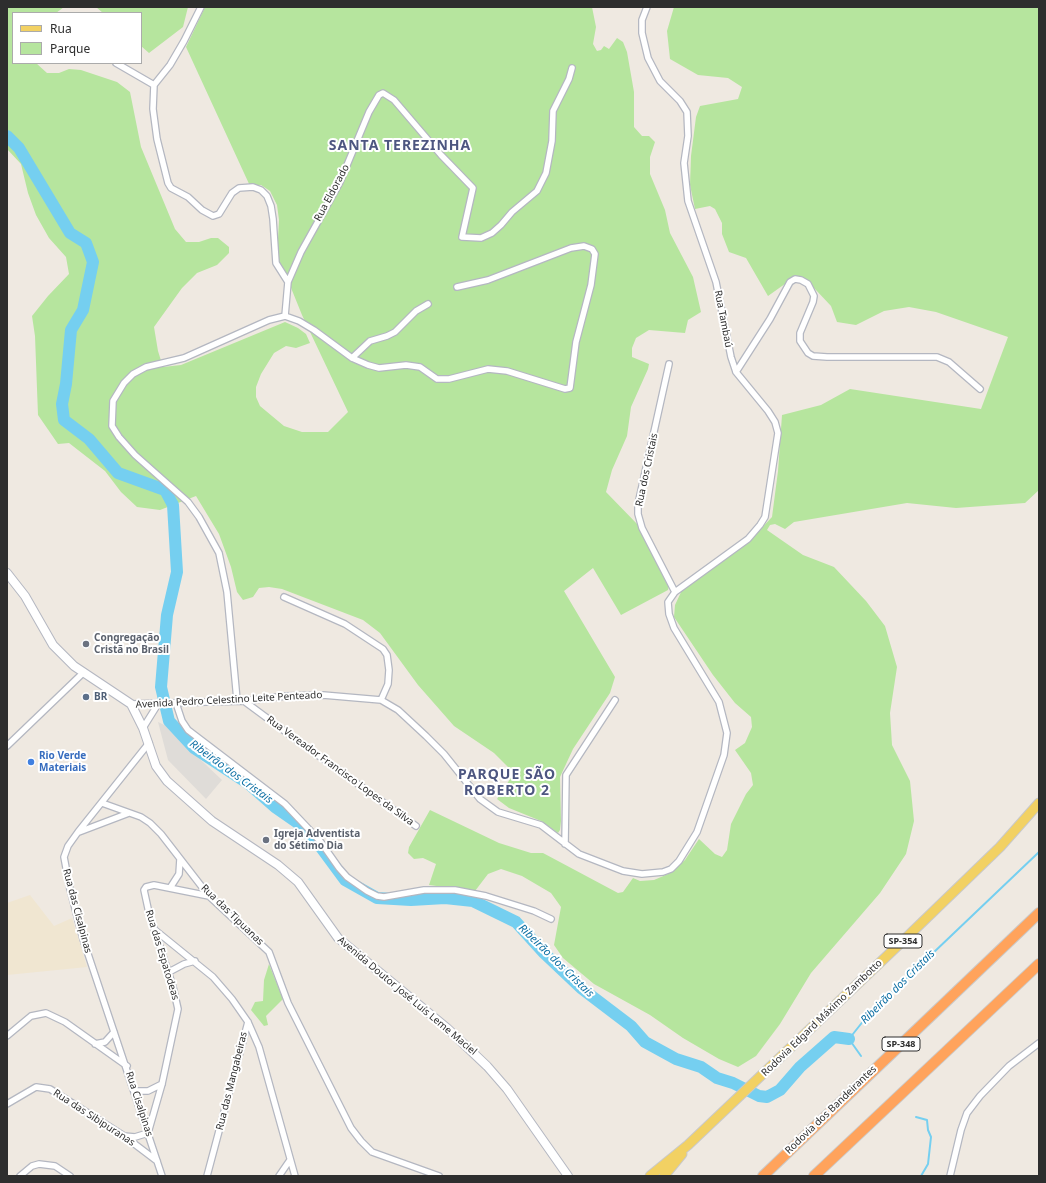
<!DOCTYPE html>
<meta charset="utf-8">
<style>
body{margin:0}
#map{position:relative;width:1046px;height:1183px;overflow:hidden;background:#efe9e1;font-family:"Noto Sans",sans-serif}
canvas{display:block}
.frame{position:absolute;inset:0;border:8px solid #2e2e2e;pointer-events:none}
.legend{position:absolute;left:12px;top:12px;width:130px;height:52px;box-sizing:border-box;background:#fff;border:1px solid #ababab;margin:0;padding:5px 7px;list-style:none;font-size:12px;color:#2e2e2e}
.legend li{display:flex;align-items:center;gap:8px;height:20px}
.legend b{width:20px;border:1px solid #ababab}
</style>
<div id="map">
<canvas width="1046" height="1183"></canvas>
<div class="frame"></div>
<ul class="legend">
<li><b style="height:5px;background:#f2d163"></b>Rua</li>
<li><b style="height:11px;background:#b6e59e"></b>Parque</li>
</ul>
</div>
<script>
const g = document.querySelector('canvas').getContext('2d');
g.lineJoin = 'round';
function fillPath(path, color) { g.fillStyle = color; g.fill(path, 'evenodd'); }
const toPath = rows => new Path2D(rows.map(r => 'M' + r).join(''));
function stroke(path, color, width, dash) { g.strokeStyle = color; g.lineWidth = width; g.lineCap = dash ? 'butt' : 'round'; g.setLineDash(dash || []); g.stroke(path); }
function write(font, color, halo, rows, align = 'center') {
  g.font = font + ' "Noto Sans",sans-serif'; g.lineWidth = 4; g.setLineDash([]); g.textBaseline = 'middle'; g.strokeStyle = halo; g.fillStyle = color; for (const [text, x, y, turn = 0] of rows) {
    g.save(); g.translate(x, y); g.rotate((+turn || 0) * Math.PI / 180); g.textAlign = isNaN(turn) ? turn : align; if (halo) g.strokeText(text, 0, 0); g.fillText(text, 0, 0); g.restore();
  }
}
const education = toPath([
 [30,895,54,926,72,918,87,967,7,975,7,903]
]);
const green = toPath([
 [7,7,64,7,56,13,13,13,13,63,36,63,47,73,59,73,69,69,81,70,117,82,130,92,141,147,175,229,186,242,199,242,211,238,218,238,229,247,229,253,217,265,197,273,182,288,154,327,158,351,163,367,181,365,285,322,298,328,306,334,310,343,296,348,286,346,274,353,261,374,256,387,256,397,260,406,284,426,302,432,328,432,348,412,302,315,285,273,277,257,279,220,277,205,270,191,261,185,250,186,186,47,205,7,592,7,596,27,593,44,597,51,601,50,604,46,609,49,617,38,623,42,627,52,634,92,634,127,642,136,649,136,655,142,650,157,650,174,665,210,670,233,693,277,701,312,688,320,685,333,649,330,636,338,632,348,632,357,649,364,648,369,631,407,627,436,612,470,606,492,639,526,669,586,668,590,621,615,593,568,564,591,615,677,610,693,573,749,560,777,561,821,560,830,558,833,541,821,509,808,497,799,512,776,511,770,494,753,454,726,418,685,380,633,363,620,282,589,269,587,259,588,253,597,243,600,237,592,231,567,219,534,196,496,160,510,137,507,121,492,105,471,69,443,58,444,38,415,35,336,32,316,48,296,69,274,66,257,49,238,36,215,28,193,21,164,7,149],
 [96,7,188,7,183,27,149,53,141,46,141,13,103,13],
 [674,7,1039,7,1039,490,1025,503,956,508,907,503,794,522,785,529,775,524,770,525,767,530,803,555,834,567,866,601,885,626,897,667,890,713,892,745,910,781,914,821,906,854,880,893,811,973,780,1024,756,1056,738,1067,719,1059,683,1038,650,1015,594,984,563,958,554,945,561,907,551,893,522,876,501,869,488,874,475,891,429,885,436,864,423,858,414,859,408,853,409,847,430,810,499,843,531,853,543,853,618,893,623,892,633,878,640,881,654,880,668,874,685,860,699,839,715,854,722,857,727,850,731,824,746,794,753,785,751,773,735,750,745,743,752,727,751,717,735,703,713,675,674,617,675,605,682,590,756,534,772,517,778,471,782,415,821,405,850,389,981,409,1008,337,936,312,909,307,884,311,856,325,837,322,831,306,815,289,796,276,768,296,746,258,729,252,722,234,722,223,715,209,710,206,695,209,690,185,691,156,696,117,700,106,738,99,742,87,728,78,698,75,670,59,667,31],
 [269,964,283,999,266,1016,268,1025,264,1026,251,1010,255,1002,263,1001,264,980]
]);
const plaza = toPath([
 [158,722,175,730,186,746,222,780,206,799,168,760]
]);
const stream = toPath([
 [861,1056,849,1039,868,1015,1039,852],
 [916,1117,927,1120,928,1130,931,1137,928,1164,921,1176]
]);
const river = toPath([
 [7,136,19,148,70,233,86,243,93,262,83,310,71,330,66,384,62,404,64,420,89,439,118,473,165,490,173,505,177,572,167,615,161,687,169,721,194,748,249,784,275,807,298,823,317,842,345,880,377,898,411,900,445,898,473,901,516,922,544,953,581,988,631,1026,645,1042,676,1059,701,1067,717,1078,733,1083,759,1096,767,1097,780,1090,800,1067,834,1037,849,1039]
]);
const street = toPath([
 [116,63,154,85],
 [154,85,153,109,157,139,168,183,171,188,188,197,202,210,213,216,219,214,232,193,239,188,253,187,261,190,267,196,271,206,273,219,276,263,288,282],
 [154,85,170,65,184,41,201,7],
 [285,316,288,282,301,252,340,182,369,112,379,95,383,93,394,100,441,155,473,188,462,237,481,238,492,233,501,225,512,212,537,191,546,173,552,141,553,111,569,79,572,68],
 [352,358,370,341,387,336,395,332,416,311,428,304],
 [669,364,638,504,638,514,642,528,675,592],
 [736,372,770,319,790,282,795,279,801,280,808,284,814,296,813,302,800,333,800,341,808,353,813,356,827,357,937,357,949,362,980,389],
 [284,597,345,624,383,649,387,655,389,670,388,684,381,700],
 [237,700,227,592,219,553,199,517,188,502,135,455,119,437,112,426,113,401,124,383,133,374,146,367,184,358,269,320,285,316,299,321,314,330,352,358,368,365,379,368,406,365,420,367,437,379,449,379,488,369,507,371,565,389,570,388,576,342,591,285,595,254,592,249,584,246,571,248,488,280,457,287],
 [244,701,294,738,416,826],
 [176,703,182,721,188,730,285,804,320,841,339,868,347,877,367,891,377,896,384,897,424,890,455,890,486,896,534,911,551,919],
 [131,704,244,701,286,696,323,695,381,700,398,710,426,736,444,754,480,799,498,812,541,825,579,854,623,871,642,874,663,872,671,869,679,861,697,832,724,755,727,733,719,702,674,628,669,614,668,602,675,592,748,539,760,525,765,517,778,433,775,422,768,411,736,372,731,357,716,282,688,201,684,163,688,136,687,112,680,101,660,81,648,58,642,33,642,20,647,7],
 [143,728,158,704],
 [149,743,78,832,68,846,64,857,70,889,83,939,162,1176],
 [7,746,84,672],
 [102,803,141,817,150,823,161,834,209,896,269,952,288,1003,351,1128,361,1141,372,1152,439,1176],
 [79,832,129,813],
 [565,844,566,775,615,700],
 [170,888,179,874,180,859],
 [155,930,213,977,232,999,248,1022,259,1047,295,1176],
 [169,972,184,964,195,961],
 [7,1036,31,1016,46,1013,65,1022,127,1066],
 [95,1044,105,1042,114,1032],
 [134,1091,148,1091,162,1084],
 [7,1104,36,1087,50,1089,124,1136,157,1161],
 [124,1136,135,1137,148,1133,162,1084,178,1009,173,987,149,913,144,890,146,887,154,885,209,896],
 [20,1176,32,1166,39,1164,55,1166,70,1176],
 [207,1176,248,1022],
 [279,1176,290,1160],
 [950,1176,961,1130,967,1113,980,1096,1009,1066,1039,1043]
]);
const secondary = toPath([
 [7,573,25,596,53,645,74,666,131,704,143,728,156,766,167,781,212,821,278,865,298,882,338,938,447,1028,487,1066,507,1089,568,1176]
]);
const primary = toPath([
 [650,1176,688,1145,909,935,1000,847,1039,803],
 [664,1176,682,1154]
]);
const highway = toPath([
 [763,1176,1039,913],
 [814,1176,1039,964]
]);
const markers = [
 [86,644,4,"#6b7280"],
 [86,697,4,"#5c6f8a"],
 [31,762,4,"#3f7fe0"],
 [266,840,4,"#6b7280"]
];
const shields = [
 [903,941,38],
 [901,1044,38]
];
const shieldNames = [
 ["SP-354",903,941],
 ["SP-348",901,1044]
];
const streetNames = [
 ["Rua Eldorado",332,193,-62],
 ["Rua Tambaú",723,319,79],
 ["Rua dos Cristais",647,470,-78],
 ["Avenida Pedro Celestino Leite Penteado",229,700,-3],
 ["Rua Vereador Francisco Lopes da Silva",340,771,36],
 ["Rua das Cisalpinas",77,911,75],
 ["Rua das Tipuanas",232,915,44],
 ["Rua das Espatodeas",162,955,73],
 ["Avenida Doutor José Luís Leme Maciel",407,996,40],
 ["Rodovia Edgard Máximo Zambotto",822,1018,-44],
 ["Rua das Mangabeiras",232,1081,-76],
 ["Rua Cisalpinas",139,1104,72],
 ["Rodovia dos Bandeirantes",831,1110,-44],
 ["Rua das Sibipuranas",94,1118,33]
];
const worshipNames = [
 ["Congregação",94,638],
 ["Cristã no Brasil",94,650],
 ["Igreja Adventista",274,834],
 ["do Sétimo Dia",274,846]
];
const serviceNames = [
 ["BR",94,697]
];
const shopNames = [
 ["Rio Verde",39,756],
 ["Materiais",39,768]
];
const waterNames = [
 ["Ribeirão dos Cristais",231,772,36],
 ["Ribeirão dos Cristais",556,961,44],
 ["Ribeirão dos Cristais",898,987,-45]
];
const districtNames = [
 ["SANTA TEREZINHA",400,146],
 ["PARQUE SÃO",507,775],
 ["ROBERTO 2",507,791]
];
fillPath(education, '#f0e6d1');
fillPath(green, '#b6e59e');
fillPath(plaza, '#dfdcd8');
stroke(stream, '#75cff0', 2);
stroke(river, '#75cff0', 12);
stroke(street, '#b4b7c1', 8);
stroke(secondary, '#b4b7c1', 10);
stroke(primary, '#c9c9c9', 11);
stroke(highway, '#c9c9c9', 12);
stroke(street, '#fff', 5.5);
stroke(secondary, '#fff', 8);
stroke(primary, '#f2d163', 9);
stroke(highway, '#ffa35c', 10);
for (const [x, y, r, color] of markers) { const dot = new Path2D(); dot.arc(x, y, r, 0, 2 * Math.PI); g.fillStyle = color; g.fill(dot); stroke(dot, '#fff', 1.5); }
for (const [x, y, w] of shields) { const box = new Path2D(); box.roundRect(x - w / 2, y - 7, w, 14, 3); g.fillStyle = '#fff'; g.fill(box); stroke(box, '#2e2e2e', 1); }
write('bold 9px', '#2e2e2e', null, shieldNames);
write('10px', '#2e2e2e', '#fff', streetNames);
write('bold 10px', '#5b616d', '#fff', worshipNames, 'left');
write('bold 10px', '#4e5e75', '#fff', serviceNames, 'left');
write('bold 10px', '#366cbe', '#fff', shopNames, 'left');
write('italic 11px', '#0d6fa3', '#fff', waterNames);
g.letterSpacing = '1px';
write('bold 14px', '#4d5680', '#fff', districtNames);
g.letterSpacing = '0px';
</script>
